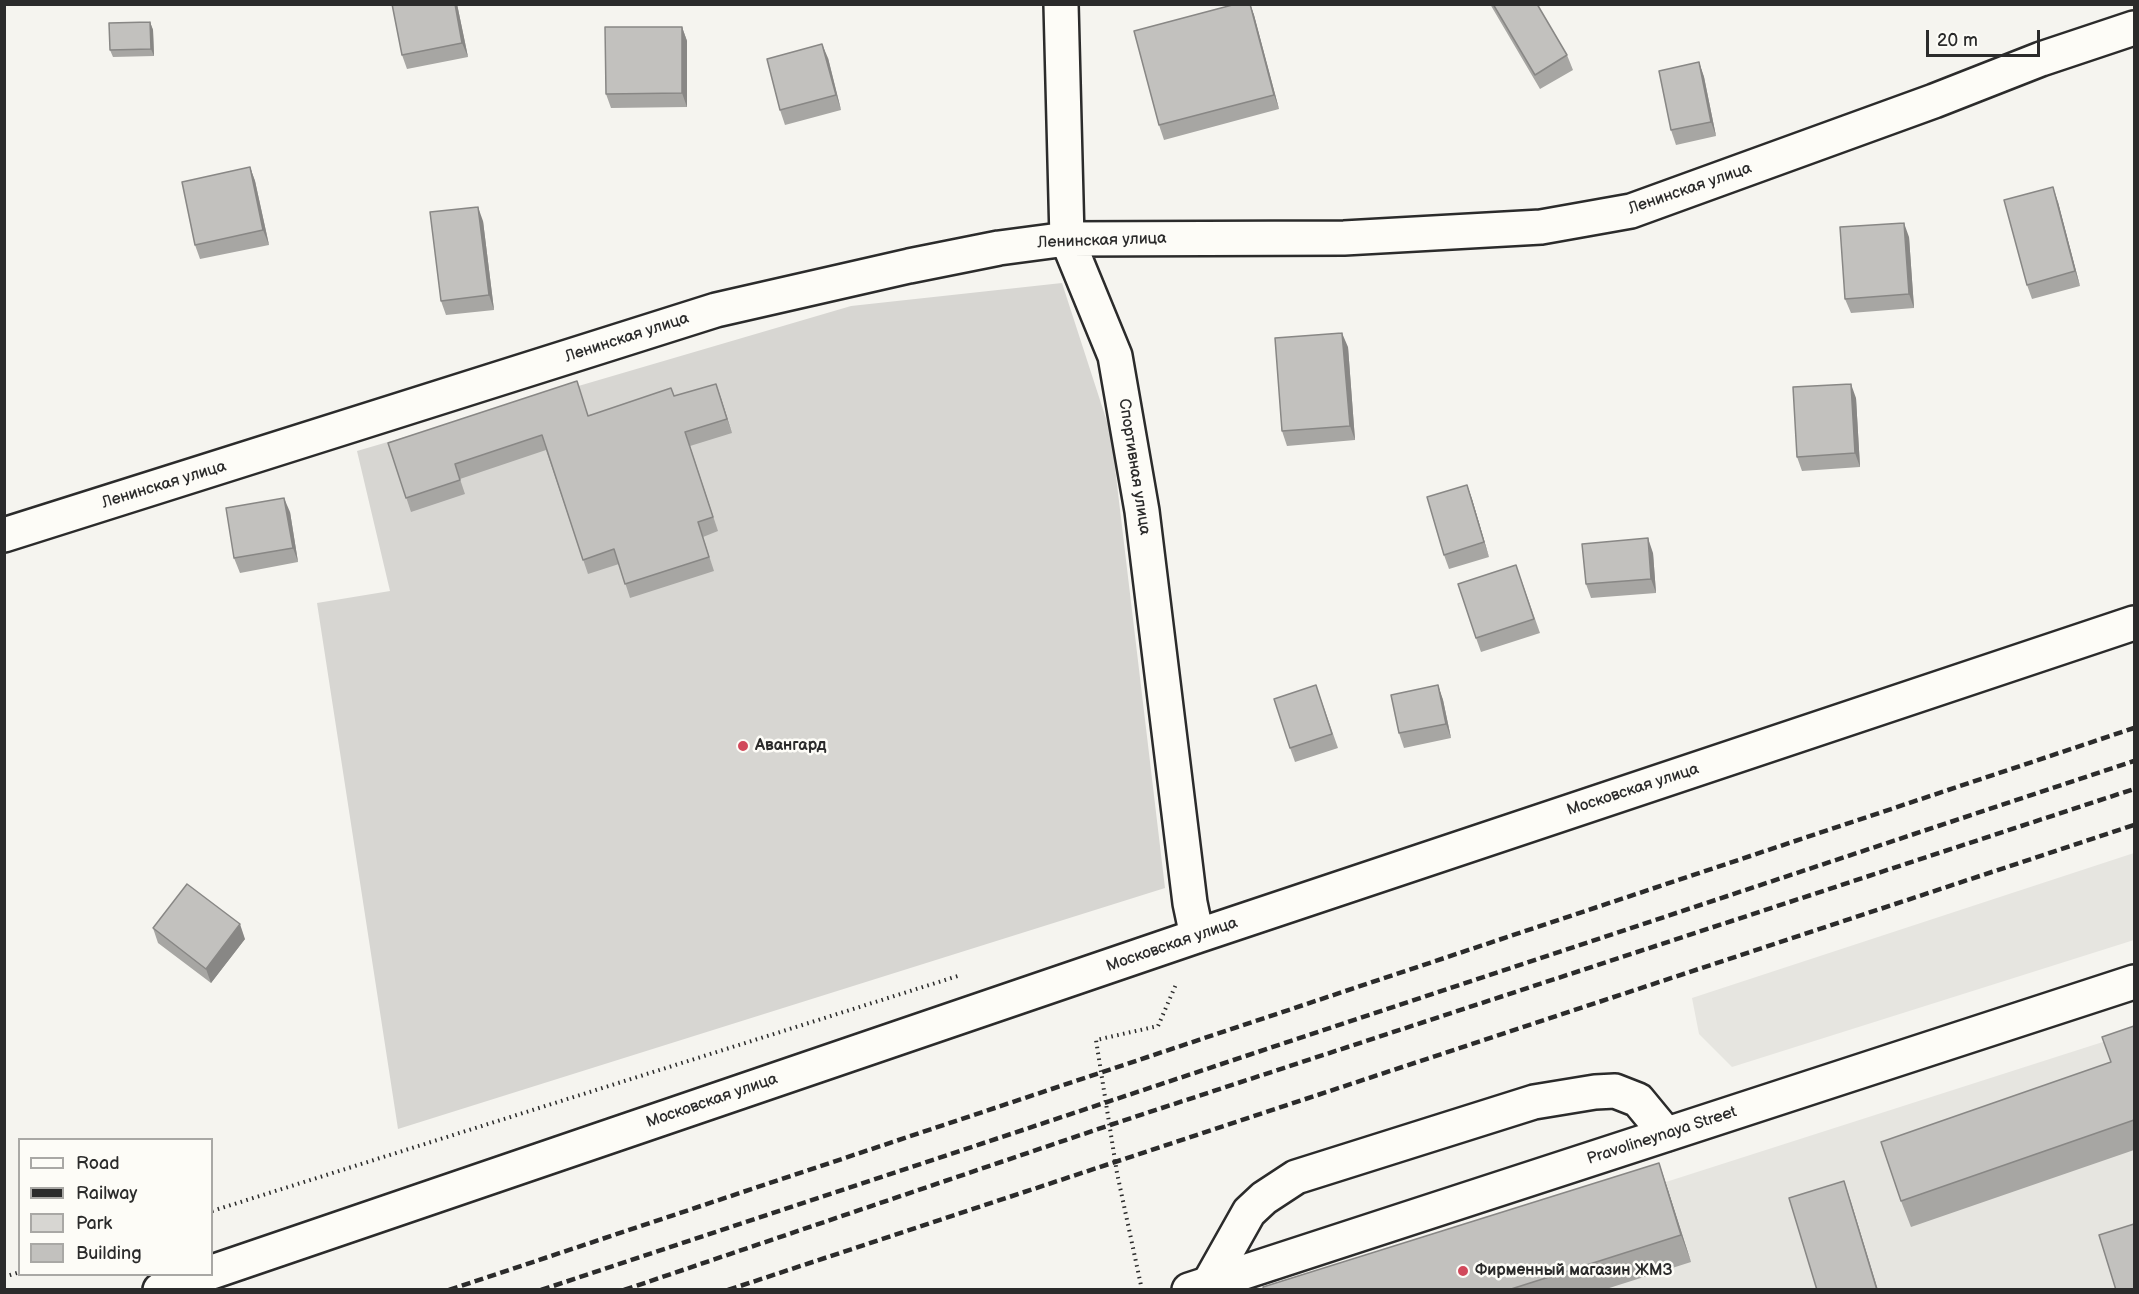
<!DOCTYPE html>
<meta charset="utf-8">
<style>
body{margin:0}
#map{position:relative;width:2139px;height:1294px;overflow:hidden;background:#f5f4ef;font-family:"Balsamiq Sans",sans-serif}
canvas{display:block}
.frame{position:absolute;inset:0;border:6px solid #2b2b2b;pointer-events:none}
.legend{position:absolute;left:18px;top:1138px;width:195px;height:138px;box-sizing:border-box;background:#fdfcf7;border:2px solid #a9a8a5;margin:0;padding:8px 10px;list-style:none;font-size:18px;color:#2b2b2b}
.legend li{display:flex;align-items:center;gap:12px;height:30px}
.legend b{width:30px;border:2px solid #a9a8a5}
.scale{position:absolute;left:1926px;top:30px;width:114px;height:27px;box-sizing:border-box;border:3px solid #2b2b2b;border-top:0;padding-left:8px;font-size:18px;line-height:21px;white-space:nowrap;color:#2b2b2b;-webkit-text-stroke:4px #fdfcf7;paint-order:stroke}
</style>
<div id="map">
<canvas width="2139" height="1294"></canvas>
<div class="frame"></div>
<ul class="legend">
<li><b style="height:8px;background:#fdfcf7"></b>Road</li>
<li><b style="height:8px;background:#2b2b2b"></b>Railway</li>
<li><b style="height:16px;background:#d7d6d2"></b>Park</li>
<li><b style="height:16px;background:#c2c1be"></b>Building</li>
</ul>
<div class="scale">20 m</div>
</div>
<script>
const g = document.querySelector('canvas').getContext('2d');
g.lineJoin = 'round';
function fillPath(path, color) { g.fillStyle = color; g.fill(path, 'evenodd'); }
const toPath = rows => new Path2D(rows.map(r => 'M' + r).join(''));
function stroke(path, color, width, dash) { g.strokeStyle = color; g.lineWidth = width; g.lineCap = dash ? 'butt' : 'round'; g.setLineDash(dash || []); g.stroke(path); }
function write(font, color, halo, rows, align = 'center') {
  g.font = font + ' "Balsamiq Sans",sans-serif'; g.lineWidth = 5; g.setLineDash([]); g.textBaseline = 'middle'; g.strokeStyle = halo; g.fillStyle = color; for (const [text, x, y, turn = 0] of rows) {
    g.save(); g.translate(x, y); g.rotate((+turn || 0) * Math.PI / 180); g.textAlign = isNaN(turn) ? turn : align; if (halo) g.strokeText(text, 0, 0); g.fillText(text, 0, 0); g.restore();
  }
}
const built = toPath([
 [2134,853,2134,940,1732,1067,1699,1034,1692,998],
 [2134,1032,2134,1289,1332,1289]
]);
const green = toPath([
 [1062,283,1111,434,1165,888,398,1129,317,603,390,591,357,451,851,306]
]);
const path = toPath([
 [212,1211,961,975],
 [4,1277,20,1272],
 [1142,1290,1117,1173,1096,1040,1158,1026,1177,982]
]);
const minor = toPath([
 [1061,4,1067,239,1115,356,1142,511,1190,903,1197,936],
 [4,535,716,310,909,266,999,248,1067,239,1344,238,1541,227,1631,211,1934,101,2041,59,2134,28],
 [212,1272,1197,936,2134,623],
 [1209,1283,1249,1212,1264,1198,1296,1177,1534,1102,1595,1092,1615,1091,1638,1100,1666,1134],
 [160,1290,203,1274]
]);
const major = toPath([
 [1189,1290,2134,982]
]);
const rail = toPath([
 [449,1290,2134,728],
 [541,1290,2134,761],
 [624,1290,1110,1125,2134,789],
 [728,1290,2134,825]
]);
const wall = toPath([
 [392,4,457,4,468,57,407,69,402,55],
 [1250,4,1254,15,1279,109,1164,140,1159,125],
 [1490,4,1537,4,1567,55,1573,70,1540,89],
 [150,22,153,30,154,56,113,57,110,50],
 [682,27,687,41,687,107,611,108,606,94],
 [828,58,841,110,785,125,780,110],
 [1699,62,1704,77,1716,136,1676,145,1671,130],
 [250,167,255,181,269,245,200,259,195,245],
 [2058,202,2080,286,2032,299,2027,285],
 [483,221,494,310,446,315,441,301],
 [1909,237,1914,308,1851,313,1845,299],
 [1348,347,1355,440,1287,446,1282,431],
 [716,384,732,433,690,446,718,531,703,537,714,571,630,598,619,564,588,574,546,450,460,479,465,494,411,512,388,443,589,415,674,396],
 [1856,398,1860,467,1802,471,1797,457],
 [1467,485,1472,499,1489,557,1449,569,1444,555],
 [290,512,298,562,240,573,234,558],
 [1653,553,1656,593,1591,598,1586,584],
 [1521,579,1540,633,1481,652,1476,638],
 [1316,685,1338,748,1295,762,1290,748],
 [1438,685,1443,700,1451,738,1404,748,1399,733],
 [153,928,245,939,211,983,158,943],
 [2134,1026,2134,1150,1911,1227,1901,1201,2111,1062],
 [1659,1163,1668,1190,1691,1262,1603,1290,1264,1290]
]);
const shadedWall = toPath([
 [455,4,457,4,468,57,462,43],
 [1250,4,1254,15,1279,109,1274,95],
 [150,22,153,30,154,56,151,49],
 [682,27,687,41,687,107,682,93],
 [822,44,828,58,841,110,836,95],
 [1699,62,1704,77,1716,136,1711,122],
 [250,167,255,181,269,245,263,230],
 [2053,187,2058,202,2080,286,2075,271],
 [478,207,483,221,494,310,489,295],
 [1904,223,1909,237,1914,308,1909,294],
 [1342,333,1348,347,1355,440,1350,426],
 [716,384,721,398,732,433,727,419],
 [1851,384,1856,398,1860,467,1855,453],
 [1467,485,1472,499,1489,557,1484,542],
 [284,498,290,512,298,562,293,548],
 [1648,538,1653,553,1656,593,1651,579],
 [1438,685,1443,700,1451,738,1446,724],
 [240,924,245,939,211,983,206,969],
 [1659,1163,1668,1190,1691,1262,1681,1235],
 [1844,1181,1851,1202,1878,1290,1877,1290]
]);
const building = toPath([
 [392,4,455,4,462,43,402,55,392,4],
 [1236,4,1250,4,1274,95,1159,125,1134,31,1236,4],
 [1493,4,1537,4,1567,55,1535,75,1493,4],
 [150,22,151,49,110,50,109,23,150,22],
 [605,27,682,27,682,93,606,94,605,27],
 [822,44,836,95,780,110,767,59,822,44],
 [1699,62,1711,122,1671,130,1659,71,1699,62],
 [250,167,263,230,195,245,182,182,250,167],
 [2053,187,2075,271,2027,285,2004,200,2053,187],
 [478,207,489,295,441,301,430,212,478,207],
 [1904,223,1909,294,1845,299,1840,227,1904,223],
 [1342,333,1350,426,1282,431,1275,338,1342,333],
 [577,381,588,416,671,388,674,396,716,384,727,419,685,432,713,517,698,522,709,557,625,584,614,549,583,560,542,435,455,464,460,480,406,498,388,443,577,381],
 [1851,384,1855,453,1797,457,1793,387,1851,384],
 [1467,485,1484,542,1444,555,1427,497,1467,485],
 [284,498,293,548,234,558,226,508,284,498],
 [1648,538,1651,579,1586,584,1582,544,1648,538],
 [1516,565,1534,619,1476,638,1458,584,1516,565],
 [1316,685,1332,734,1290,748,1274,699,1316,685],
 [1438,685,1446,724,1399,733,1391,695,1438,685],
 [187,884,240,924,206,969,153,928,187,884],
 [2134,1026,2134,1120,1901,1201,1881,1142,2111,1062,2102,1037,2134,1026],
 [1659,1163,1681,1235,1508,1290,1264,1290,1263,1287,1659,1163],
 [1844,1181,1877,1290,1817,1290,1789,1198,1844,1181],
 [2134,1224,2134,1290,2116,1290,2099,1235,2134,1224]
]);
const markers = [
 [743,746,6,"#d1495b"],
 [1463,1271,6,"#d1495b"]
];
const streetNames = [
 ["Ленинская улица",1690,189,-19],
 ["Ленинская улица",1102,241,-2],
 ["Ленинская улица",627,338,-18],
 ["Спортивная улица",1134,467,81],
 ["Ленинская улица",164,485,-17],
 ["Московская улица",1633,790,-18],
 ["Московская улица",1172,945,-19],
 ["Московская улица",712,1101,-19],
 ["Pravolineynaya Street",1662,1136,-18]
];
const poiNames = [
 ["Авангард",755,746],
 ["Фирменный магазин ЖМЗ",1475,1271]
];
fillPath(built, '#e6e5e0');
fillPath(green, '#d7d6d2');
stroke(minor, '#2b2b2b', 38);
stroke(major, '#2b2b2b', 38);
stroke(path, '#2b2b2b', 4, [1.5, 4.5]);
stroke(minor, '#fdfcf7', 33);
stroke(major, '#fdfcf7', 33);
stroke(rail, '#2b2b2b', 4.5, [9, 4.5]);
fillPath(wall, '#a7a6a3');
fillPath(shadedWall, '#888785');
fillPath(building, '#c2c1be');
stroke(building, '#888785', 1.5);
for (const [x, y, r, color] of markers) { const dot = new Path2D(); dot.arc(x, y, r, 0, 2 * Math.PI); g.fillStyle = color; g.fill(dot); stroke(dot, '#fdfcf7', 2); }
write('16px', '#2b2b2b', '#fdfcf7', streetNames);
write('bold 16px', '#2b2b2b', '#fdfcf7', poiNames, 'left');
</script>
